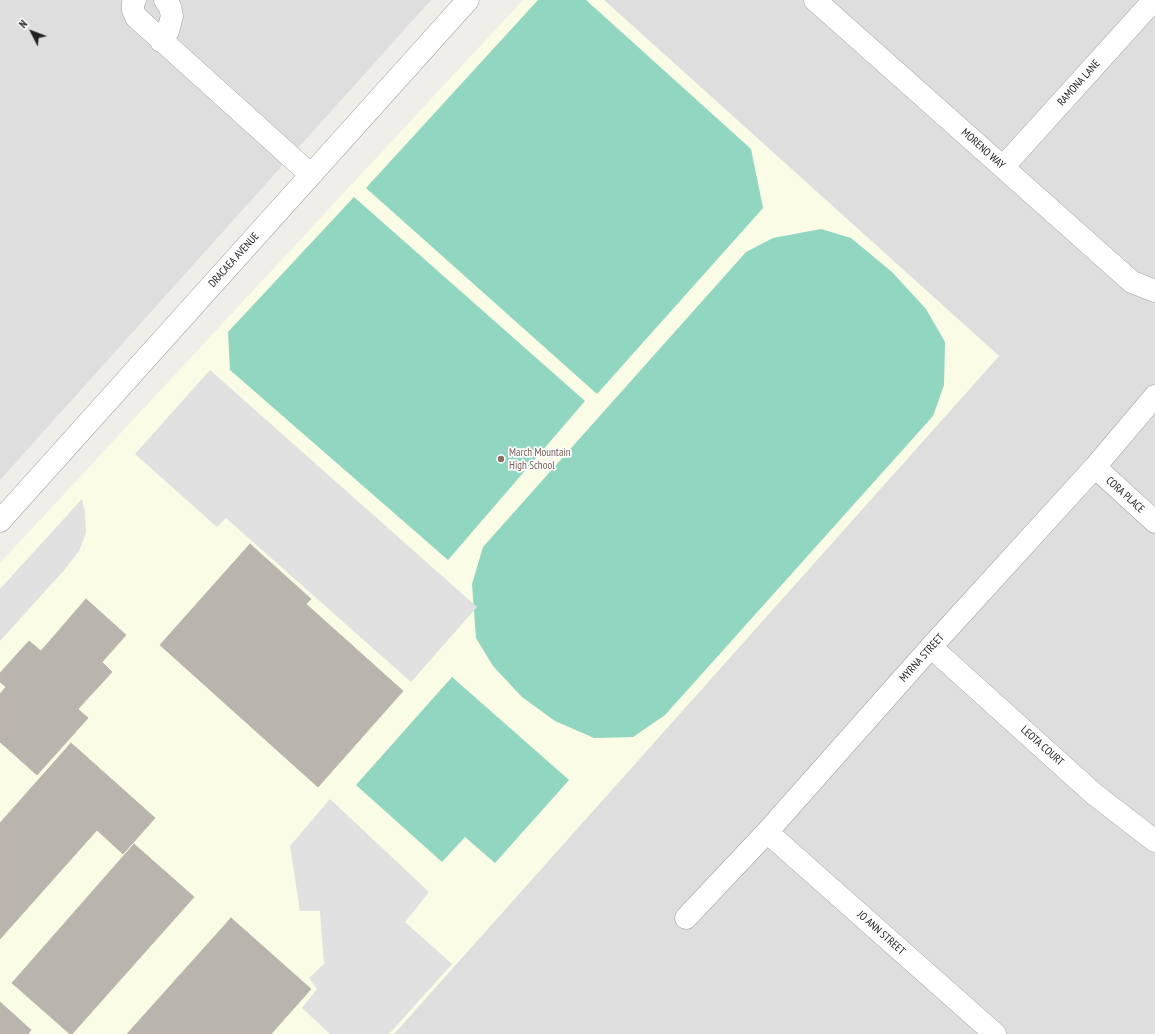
<!DOCTYPE html>
<style>
body{margin:0}
#map{position:relative;width:1155px;height:1034px;overflow:hidden;background:#f0eee8;font-family:"PT Sans Narrow",sans-serif}
canvas{display:block}
.north{position:absolute;left:12px;top:12px;width:40px;height:40px;-webkit-text-stroke:3px #fff;paint-order:stroke;rotate:312deg;font-size:11px;font-weight:700;line-height:16px;text-align:center;color:#212121}
.north::after{content:'';display:block;margin:auto;width:14px;height:18px;background:#212121;clip-path:polygon(50% 0,100% 100%,50% 72%,0 100%)}
</style>
<div id="map">
<canvas width="1155" height="1034"></canvas>
<div class="north">N</div>
</div>
<script>
const g = document.querySelector('canvas').getContext('2d');
g.lineJoin = 'round';
function fillPath(path, color) { g.fillStyle = color; g.fill(path, 'evenodd'); }
const toPath = rows => new Path2D(rows.map(r => 'M' + r).join(''));
function stroke(path, color, width, dash) { g.strokeStyle = color; g.lineWidth = width; g.lineCap = dash ? 'butt' : 'round'; g.setLineDash(dash || []); g.stroke(path); }
function write(font, color, halo, rows, align = 'center') {
  g.font = font + ' "PT Sans Narrow",sans-serif'; g.lineWidth = 3.5; g.setLineDash([]); g.textBaseline = 'middle'; g.strokeStyle = halo; g.fillStyle = color; for (const [text, x, y, turn = 0] of rows) {
    g.save(); g.translate(x, y); g.rotate((+turn || 0) * Math.PI / 180); g.textAlign = isNaN(turn) ? turn : align; if (halo) g.strokeText(text, 0, 0); g.fillText(text, 0, 0); g.restore();
  }
}
const residential = toPath([
 [0,0,431,0,0,480],
 [604,0,1155,0,1155,1034,394,1034,999,356]
]);
const education = toPath([
 [523,0,604,0,999,356,394,1034,0,1034,0,563]
]);
const pitch = toPath([
 [538,0,586,0,751,149,763,208,597,394,366,188],
 [354,197,585,401,448,560,230,370,228,332],
 [821,229,851,238,892,272,926,309,945,342,944,385,933,416,665,715,633,737,594,738,555,721,522,697,493,666,476,638,472,584,483,547,746,252,773,238],
 [452,677,569,780,495,863,465,837,442,862,356,785]
]);
const parking = toPath([
 [210,370,477,607,411,682,226,518,217,527,135,454],
 [82,499,85,513,86,533,79,551,65,569,0,641,0,589],
 [330,799,429,892,405,922,452,964,389,1034,330,1034,302,1008,317,989,309,978,324,964,320,911,300,911,290,846]
]);
const building = toPath([
 [250,544,311,599,306,604,403,691,318,787,160,645,250,544],
 [86,599,126,635,102,662,112,672,78,709,88,718,37,775,0,742,0,694,6,687,0,682,0,673,29,641,41,651,86,599],
 [71,743,155,818,123,854,97,830,0,939,0,823,71,743],
 [134,844,194,897,72,1034,70,1034,12,983,134,844],
 [231,918,311,989,271,1034,127,1034,231,918],
 [0,1002,31,1030,28,1034,0,1034,0,1002]
]);
const minor = toPath([
 [135,0,133,3,133,10,136,17,311,175],
 [815,0,1132,282,1155,291],
 [161,41,168,31,172,16,170,7,165,0],
 [1003,167,1154,0],
 [1095,467,1155,522],
 [0,521,468,0],
 [931,647,1094,794,1155,841],
 [767,832,995,1034],
 [686,918,767,832,931,647,1095,467,1155,396]
]);
const markers = [
 [501,459,4,"#8d6e63"]
];
const streetNames = [
 ["RAMONA LANE",1079,83,-48],
 ["MORENO WAY",983,149,42],
 ["DRACAEA AVENUE",234,260,-48],
 ["CORA PLACE",1125,495,42],
 ["MYRNA STREET",922,658,-48],
 ["LEOTA COURT",1042,746,42],
 ["JO ANN STREET",881,933,42]
];
const educationNames = [
 ["March Mountain",509,453],
 ["High School",509,466]
];
fillPath(residential, '#dfdede');
fillPath(education, '#fafce6');
fillPath(pitch, '#90d6c0');
fillPath(parking, '#e1e1e1');
fillPath(building, '#b9b4ae');
stroke(building, '#c0b7ac', 1);
stroke(minor, '#a2a2a2', 23);
stroke(minor, '#fff', 22);
for (const [x, y, r, color] of markers) { const dot = new Path2D(); dot.arc(x, y, r, 0, 2 * Math.PI); g.fillStyle = color; g.fill(dot); stroke(dot, '#fff', 1.5); }
write('11px', '#212121', '#fff', streetNames);
write('11px', '#785e54', '#fff', educationNames, 'left');
</script>
